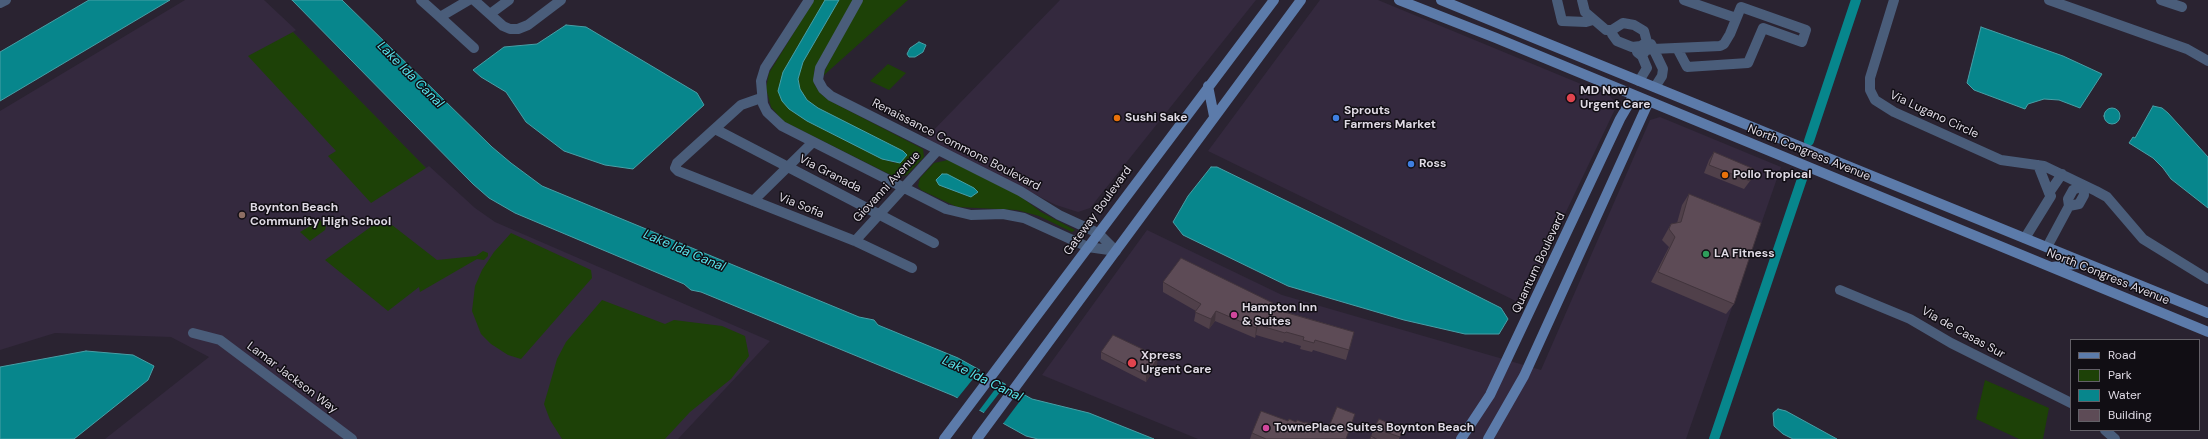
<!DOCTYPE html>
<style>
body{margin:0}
#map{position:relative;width:2208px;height:439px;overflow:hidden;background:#2a2331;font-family:"DM Sans",sans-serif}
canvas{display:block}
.legend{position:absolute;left:2070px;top:339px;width:130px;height:92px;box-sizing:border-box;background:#110e14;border:1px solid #636067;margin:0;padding:5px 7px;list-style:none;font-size:12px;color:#dfdae4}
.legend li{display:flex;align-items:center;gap:8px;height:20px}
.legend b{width:20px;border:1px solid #636067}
</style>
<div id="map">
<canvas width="2208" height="439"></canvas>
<ul class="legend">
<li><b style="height:5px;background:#5c7baa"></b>Road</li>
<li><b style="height:11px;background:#1d4107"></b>Park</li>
<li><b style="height:11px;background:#07868c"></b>Water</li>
<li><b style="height:11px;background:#5d4b56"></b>Building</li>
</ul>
</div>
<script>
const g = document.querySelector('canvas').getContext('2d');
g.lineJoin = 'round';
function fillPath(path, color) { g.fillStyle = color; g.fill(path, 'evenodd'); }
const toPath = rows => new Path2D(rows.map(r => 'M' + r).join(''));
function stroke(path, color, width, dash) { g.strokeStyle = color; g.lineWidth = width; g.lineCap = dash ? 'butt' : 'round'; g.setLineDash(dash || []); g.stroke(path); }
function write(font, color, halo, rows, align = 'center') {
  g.font = font + ' "DM Sans",sans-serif'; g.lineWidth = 3; g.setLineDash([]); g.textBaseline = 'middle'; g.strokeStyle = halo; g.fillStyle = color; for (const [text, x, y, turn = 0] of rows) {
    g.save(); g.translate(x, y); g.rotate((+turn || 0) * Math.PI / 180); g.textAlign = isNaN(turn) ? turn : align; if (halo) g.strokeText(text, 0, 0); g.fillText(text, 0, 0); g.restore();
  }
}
const built = toPath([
 [185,0,264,0,296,30,293,32,426,168,429,166,475,208,495,222,770,341,678,439,105,439,209,357,171,337,55,333,0,350,0,111],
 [1060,0,1256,0,1090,208,1078,212,1056,205,925,139],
 [1320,0,1378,0,1610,96,1617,105,1522,304,1208,151],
 [1660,117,1781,167,1686,439,1198,439,1042,375,1147,230,1282,295,1541,370,1650,120]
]);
const green = toPath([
 [814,0,825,0,783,72,789,109,807,121,882,159,895,163,903,151,818,108,807,100,800,89,798,79,803,62,839,0,853,0,814,71,814,84,820,93,828,100,923,149,924,157,907,175,896,177,891,175,783,121,771,107,766,88,769,73],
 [862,0,908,0,823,76,827,66],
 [293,32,383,124,426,168,371,203,328,156,336,151,248,56],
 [888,64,906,73,889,90,870,81],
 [948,160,1020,196,1041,212,1075,230,1072,232,1039,216,1017,210,957,207,921,190,918,186,920,178,934,163],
 [942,174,970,197,943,187,938,179],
 [383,218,437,260,476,256,483,251,488,253,488,256,484,260,477,259,420,292,419,287,388,311,325,260],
 [320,220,326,226,325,230,310,241,300,232],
 [511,233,591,270,592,278,521,359,508,355,491,344,481,334,472,311,475,286,482,270,494,252],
 [602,300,665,324,674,320,722,326,745,336,749,356,731,379,690,412,665,439,562,439,550,420,544,404,551,380,557,359,566,342],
 [1985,380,2049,408,2043,439,2019,439,1976,419]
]);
const water = toPath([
 [89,0,170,0,0,101,0,52,89,0],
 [292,0,342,0,492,147,511,163,542,186,859,317,874,320,878,325,958,358,1032,399,1089,413,1154,439,1038,439,1026,436,954,396,701,292,691,290,684,284,515,213,489,198,473,184,292,0],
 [825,0,839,0,803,62,798,79,800,89,807,100,818,108,903,151,907,155,900,163,882,159,807,121,789,109,782,101,778,91,783,72,825,0],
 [566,25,586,27,697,93,704,105,633,169,605,165,564,151,526,122,506,92,481,77,473,70,504,47,537,44,566,25],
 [1981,27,2063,56,2102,74,2080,108,2059,100,2044,99,2028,104,2025,109,1974,90,1967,83,1981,27],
 [919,42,926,45,923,52,915,57,909,57,907,54,910,48,919,42],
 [2153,106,2162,108,2168,113,2208,157,2208,208,2171,179,2163,168,2153,158,2129,143,2133,137,2135,138,2153,106],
 '2104 116a8 8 0 1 1 16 0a8 8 0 1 1-16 0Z',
 [1211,167,1217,167,1336,225,1501,308,1508,319,1499,334,1465,334,1404,320,1288,286,1183,235,1173,222,1188,196,1211,167],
 [942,174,947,174,974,188,978,192,971,197,939,185,936,180,942,174],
 [86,351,133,355,154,366,148,380,74,439,0,439,0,367,86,351],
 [1778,409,1786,411,1837,439,1793,439,1783,434,1774,426,1773,413,1778,409]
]);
const pier = toPath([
 [981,369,1002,380,978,412,956,400],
 [1007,383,1026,393,1002,425,983,414]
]);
const canal = toPath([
 [1809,141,1856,0],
 [1714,439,1803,176]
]);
const street = toPath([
 [421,0,440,17],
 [469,0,440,17,474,48],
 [474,0,503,26,510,29,518,29,528,25,561,0],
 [809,0,765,68,761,81,763,104,767,112,782,126,946,209,971,215,1003,214,1024,218,1088,247,1116,251],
 [858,0,820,68,818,80,823,89,831,96,1020,191,1059,215,1098,233,1116,251],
 [1557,0,1562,21,1586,22,1593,20],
 [1582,0,1585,12,1606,30,1612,30],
 [1684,0,1736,18],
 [1894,0,1870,78,1870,90,1875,100,1894,112,2001,160,2044,166,2096,191,2107,197,2143,239,2208,279],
 [2049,0,2187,49,2208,61],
 [2161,0,2182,7],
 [0,3,6,0],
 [490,14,509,0],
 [1623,23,1634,25,1644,31,1647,42,1641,46,1632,47,1617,41,1612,34,1612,30,1623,23],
 [1651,44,1663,69,1662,76,1655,87],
 [1637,52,1642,56,1647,68,1639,81],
 [1642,56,1646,50,1653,49,1720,46,1724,44,1730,34,1741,7,1806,30,1802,42,1763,28,1748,63,1687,67,1677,48],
 [761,98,741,105,677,163,675,168,678,171,855,241,912,268],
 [715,129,934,243],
 [2038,165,2049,193],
 [2083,185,2084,195,2079,204,2069,206,2068,199,2073,190,2083,185],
 [753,201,813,142],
 [2025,238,2051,196,2049,193,2062,174],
 [855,241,938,150],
 [2047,247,2069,206],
 [1840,290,1910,319,1951,343,2071,403],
 [193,333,220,340,352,439],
 [2105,430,2115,439]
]);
const secondary = toPath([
 [1399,0,1496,38,2208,332],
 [1441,0,2208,313],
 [1208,86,1214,116],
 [2052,267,2084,263],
 [944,439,1274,0],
 [977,439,1301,0],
 [1461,439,1490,395,1620,119,1634,95],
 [1488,439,1524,376,1649,101]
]);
const wall = toPath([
 [1714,152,1750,181,1744,189,1704,173,1709,160],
 [1689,194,1734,304,1726,314,1651,282,1669,247,1662,240,1671,224,1677,223,1682,205],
 [1163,282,1272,308,1354,332,1346,360,1313,350,1312,352,1300,349,1301,346,1284,341,1283,343,1256,335,1255,338,1215,321,1209,329,1194,321,1196,311,1163,292],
 [1101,352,1157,365,1146,382,1101,359],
 [1288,421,1296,422,1346,439,1250,439,1252,433],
 [1374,428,1403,429,1399,439,1377,439,1373,437,1370,439]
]);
const shadedWall = toPath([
 [1216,311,1215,321,1209,329,1211,319],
 [1258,325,1256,335,1255,338,1256,328],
 [1158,358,1157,365,1146,382,1146,375]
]);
const building = toPath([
 [1714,152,1754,169,1750,181,1709,165,1714,152],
 [1689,194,1761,223,1734,304,1658,272,1675,237,1669,229,1671,224,1681,222,1689,194],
 [1181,258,1273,303,1270,308,1354,332,1349,350,1315,340,1314,343,1303,340,1304,337,1286,332,1285,333,1258,325,1256,328,1216,311,1211,319,1195,312,1201,304,1163,282,1181,258],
 [1113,335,1157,356,1158,358,1146,375,1101,352,1113,335],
 [1337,407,1355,414,1346,439,1266,439,1252,433,1261,411,1288,421,1289,419,1296,422,1297,420,1305,423,1305,422,1328,429,1337,407],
 [1379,419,1403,429,1400,437,1374,428,1379,419],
 [1371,436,1376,439,1370,439,1371,436]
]);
const markers = [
 [1571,98,5,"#e0444e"],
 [1117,118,4,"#e8710a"],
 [1336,118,4,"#3f7fe0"],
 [1411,164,4,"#3f7fe0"],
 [1725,175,4,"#e8710a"],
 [242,215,4,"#8d6e63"],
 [1706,254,4,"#2e9e5b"],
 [1234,315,4,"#d1479c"],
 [1132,363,5,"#e0444e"],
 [1266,428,4,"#d1479c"]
];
const poiNames = [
 ["MD Now",1580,91],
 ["Urgent Care",1580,105],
 ["Sprouts",1344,111],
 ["Farmers Market",1344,125],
 ["Sushi Sake",1125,118],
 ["Ross",1419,164],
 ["Pollo Tropical",1733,175],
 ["Boynton Beach",250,208],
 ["Community High School",250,222],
 ["LA Fitness",1714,254],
 ["Hampton Inn",1242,308],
 ["& Suites",1242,322],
 ["Xpress",1141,356],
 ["Urgent Care",1141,370],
 ["TownePlace Suites Boynton Beach",1274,428]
];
const streetNames = [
 ["Via Lugano Circle",1934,115,25],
 ["Renaissance Commons Boulevard",956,145,27],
 ["North Congress Avenue",1809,153,22],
 ["Via Granada",830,174,27],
 ["Giovanni Avenue",887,187,-47],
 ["Via Sofia",801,206,22],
 ["Gateway Boulevard",1098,211,-54],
 ["Quantum Boulevard",1539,263,-65],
 ["North Congress Avenue",2108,277,22],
 ["Via de Casas Sur",1963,333,29],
 ["Lamar Jackson Way",292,378,37]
];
const waterNames = [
 ["Lake Ida Canal",410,75,45],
 ["Lake Ida Canal",684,251,23],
 ["Lake Ida Canal",982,379,26]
];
fillPath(built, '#34293e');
fillPath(green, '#1d4107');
fillPath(water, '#07868c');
stroke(water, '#489fa6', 1);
fillPath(pier, '#2a2331');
stroke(canal, '#07868c', 10);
stroke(street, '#4a5d7a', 10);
stroke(secondary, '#5c7baa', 10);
fillPath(wall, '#50404a');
fillPath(shadedWall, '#41343c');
fillPath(building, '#5d4b56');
stroke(building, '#41343c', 1);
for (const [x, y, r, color] of markers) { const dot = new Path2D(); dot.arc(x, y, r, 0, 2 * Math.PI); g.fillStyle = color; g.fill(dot); stroke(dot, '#110e14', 1.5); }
write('bold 12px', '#dfdae4', '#110e14', poiNames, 'left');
write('12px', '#dfdae4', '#110e14', streetNames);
write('italic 13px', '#59e4ec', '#110e14', waterNames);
</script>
